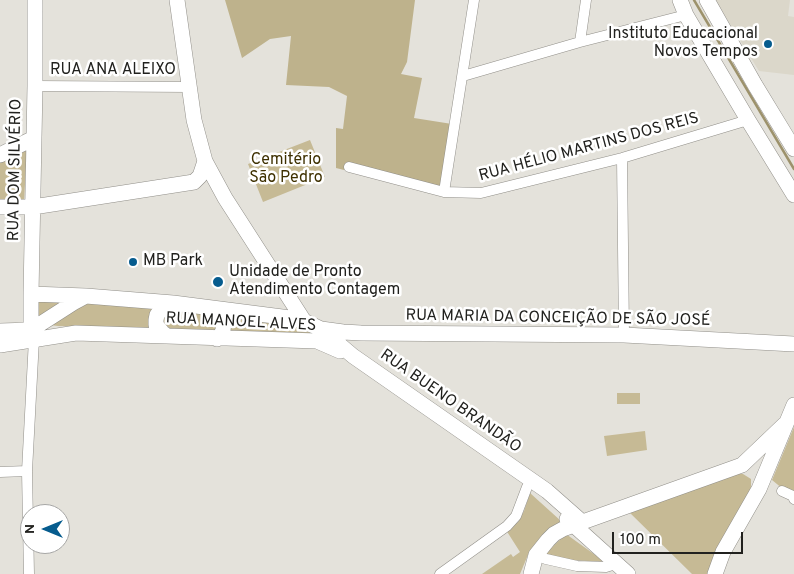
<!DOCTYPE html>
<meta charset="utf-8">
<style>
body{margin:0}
#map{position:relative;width:794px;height:574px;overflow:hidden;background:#e4e2db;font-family:Overpass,sans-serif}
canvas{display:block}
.north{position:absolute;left:20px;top:504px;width:50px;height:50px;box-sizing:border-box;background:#fff;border:1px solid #a6a6a5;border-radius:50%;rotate:270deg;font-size:14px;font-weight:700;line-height:20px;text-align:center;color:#21211e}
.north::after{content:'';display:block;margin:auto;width:18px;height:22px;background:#065c8e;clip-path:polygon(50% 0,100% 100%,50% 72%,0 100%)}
.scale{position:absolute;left:612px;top:532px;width:131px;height:22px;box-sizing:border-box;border:2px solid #21211e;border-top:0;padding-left:6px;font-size:15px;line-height:18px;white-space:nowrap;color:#21211e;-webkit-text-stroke:4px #fff;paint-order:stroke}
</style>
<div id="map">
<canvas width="794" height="574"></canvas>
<div class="north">N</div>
<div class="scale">100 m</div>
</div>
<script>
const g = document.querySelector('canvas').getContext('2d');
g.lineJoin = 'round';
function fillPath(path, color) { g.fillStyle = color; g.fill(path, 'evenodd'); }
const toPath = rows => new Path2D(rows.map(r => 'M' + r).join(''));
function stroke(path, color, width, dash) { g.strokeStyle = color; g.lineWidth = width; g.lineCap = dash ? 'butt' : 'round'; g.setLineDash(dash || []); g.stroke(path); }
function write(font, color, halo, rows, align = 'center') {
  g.font = font + ' Overpass,sans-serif'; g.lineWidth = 5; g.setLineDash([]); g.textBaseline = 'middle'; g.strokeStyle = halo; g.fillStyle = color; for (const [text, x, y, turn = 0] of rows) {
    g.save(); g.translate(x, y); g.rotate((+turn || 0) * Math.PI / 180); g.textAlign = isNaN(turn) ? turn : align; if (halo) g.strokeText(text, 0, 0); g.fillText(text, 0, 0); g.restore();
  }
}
const built = toPath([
 [715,0,790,0,788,16,794,17,794,75,759,71]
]);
const green = toPath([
 [310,140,325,177,263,202,248,164],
 [27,148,24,202,0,202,0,162],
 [41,300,262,317,298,322,326,337,122,328,58,326,35,323,37,304],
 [617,393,640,393,640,404,617,404],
 [794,427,794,498,772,480],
 [645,431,647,450,607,456,604,436],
 [732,474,743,474,751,479,751,486,750,492,709,574,692,574,627,510],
 [530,493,561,521,539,540,530,550,520,574,482,574,511,554,513,557,520,552,506,530,518,522,524,511],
 [566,534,605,562,571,560,547,554,547,552]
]);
const forest = toPath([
 [225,0,415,0,407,62,401,74,422,78,414,118,452,124,442,187,346,162,344,170,336,168,336,128,343,129,347,96,329,87,286,85,291,36,270,39,242,58]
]);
const stream = toPath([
 [694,0,794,169]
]);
const street = toPath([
 [580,42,586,0],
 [463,76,580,42,686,15],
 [35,86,190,87],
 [622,158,624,335],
 [349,167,444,192,481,193,622,158,748,120],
 [444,192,474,0],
 [0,472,27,471],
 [782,491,793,496,794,499],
 [536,555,546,559,577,566,606,567,616,564],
 [29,574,27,471,34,339],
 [440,574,507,526,516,516,527,487]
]);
const secondary = toPath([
 [177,0,194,120,205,161,225,198,304,321],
 [680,0,686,15,748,120,794,195],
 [707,0,755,85,794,149],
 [0,155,34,138],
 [0,207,33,207,194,182,200,176,205,161],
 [31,294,86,296,173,303,290,318,304,321,321,329,353,356,547,491,581,521],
 [321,329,343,332,361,333,624,335,794,344],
 [0,331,31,330,73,303,86,296],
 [167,336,162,332,156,325,156,320,157,315,160,311,173,303],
 [34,339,31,330,31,294,35,86,35,0],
 [217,339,221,335,223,330,224,323,222,313,218,309],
 [0,345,76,333,317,341,340,351],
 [567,519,628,574],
 [531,574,536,555,548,540,554,534,563,529,742,465,785,424],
 [715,574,723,552,759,489,794,405]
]);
const markers = [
 [768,44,5,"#065c8e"],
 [133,262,5,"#065c8e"],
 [218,282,6,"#065c8e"]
];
const poiNames = [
 ["Instituto Educacional",758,35,"right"],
 ["Novos Tempos",758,53,"right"],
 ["MB Park",143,262],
 ["Unidade de Pronto",229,273],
 ["Atendimento Contagem",229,291]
];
const streetNames = [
 ["RUA ANA ALEIXO",113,71],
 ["RUA HÉLIO MARTINS DOS REIS",589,148,-15],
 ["RUA DOM SILVÉRIO",16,170,-89],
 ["RUA MARIA DA CONCEIÇÃO DE SÃO JOSÉ",558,319,1],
 ["RUA MANOEL ALVES",241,323,3],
 ["RUA BUENO BRANDÃO",450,402,35]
];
const parkNames = [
 ["Cemitério",286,161],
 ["São Pedro",286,179]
];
fillPath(built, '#dbd7ca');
fillPath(green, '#c6ba95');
fillPath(forest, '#beb28c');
stroke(stream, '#9d926c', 2.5);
stroke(street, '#918f89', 11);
stroke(secondary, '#918f89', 16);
stroke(street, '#fff', 10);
stroke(secondary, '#fff', 15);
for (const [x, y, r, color] of markers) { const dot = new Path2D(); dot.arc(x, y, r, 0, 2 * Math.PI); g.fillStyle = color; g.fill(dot); stroke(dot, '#fff', 2); }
write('16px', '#21211e', '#fff', poiNames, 'left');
write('16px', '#21211e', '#fff', streetNames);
write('16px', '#3e3000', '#fff', parkNames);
</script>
